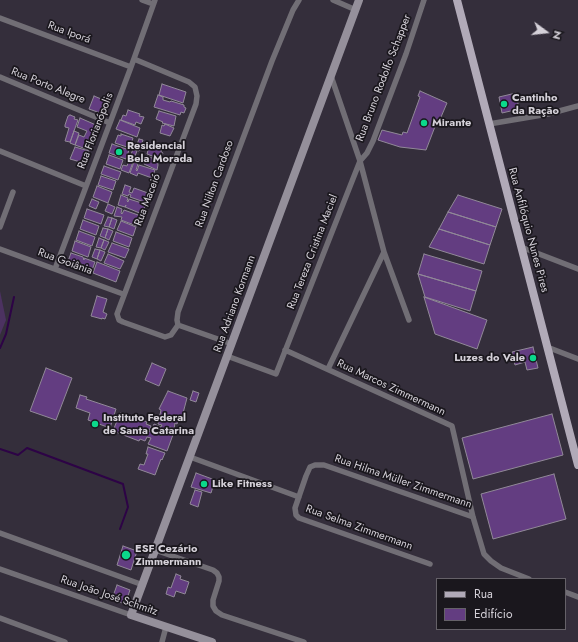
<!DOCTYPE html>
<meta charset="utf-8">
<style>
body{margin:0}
#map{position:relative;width:578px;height:642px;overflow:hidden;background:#342e3b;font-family:Jost,sans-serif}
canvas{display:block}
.legend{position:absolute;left:436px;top:578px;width:130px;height:52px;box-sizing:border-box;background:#1a171d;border:1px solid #656168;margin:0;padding:5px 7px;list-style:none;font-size:12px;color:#d5d1d9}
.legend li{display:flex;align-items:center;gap:8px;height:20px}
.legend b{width:20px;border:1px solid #656168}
.north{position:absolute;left:526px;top:12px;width:40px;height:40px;-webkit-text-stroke:3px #1a171d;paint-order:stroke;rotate:105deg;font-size:11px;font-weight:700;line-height:16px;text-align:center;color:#d5d1d9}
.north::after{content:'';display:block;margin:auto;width:14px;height:18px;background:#d5d1d9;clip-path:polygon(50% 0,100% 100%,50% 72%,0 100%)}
</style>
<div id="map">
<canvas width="578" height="642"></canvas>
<ul class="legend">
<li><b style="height:5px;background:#b1aab8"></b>Rua</li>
<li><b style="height:11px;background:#633d81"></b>Edifício</li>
</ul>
<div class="north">N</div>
</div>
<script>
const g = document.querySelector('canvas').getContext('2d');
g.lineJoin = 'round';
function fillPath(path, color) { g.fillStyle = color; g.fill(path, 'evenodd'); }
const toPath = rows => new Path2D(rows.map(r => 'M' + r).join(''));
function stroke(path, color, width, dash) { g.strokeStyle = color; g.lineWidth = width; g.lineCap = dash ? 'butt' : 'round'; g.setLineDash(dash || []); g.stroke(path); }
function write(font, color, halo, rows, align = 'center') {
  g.font = font + ' Jost,sans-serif'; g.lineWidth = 3.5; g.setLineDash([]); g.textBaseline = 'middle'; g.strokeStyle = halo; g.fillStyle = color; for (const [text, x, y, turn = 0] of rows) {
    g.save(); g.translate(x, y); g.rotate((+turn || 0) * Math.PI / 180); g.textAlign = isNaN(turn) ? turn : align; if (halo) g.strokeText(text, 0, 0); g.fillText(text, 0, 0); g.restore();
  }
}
const green = toPath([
 [0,291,6,320,0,335]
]);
const stream = toPath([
 [0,348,6,334,14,297],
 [0,449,18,455,27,448,123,484,128,507,120,529]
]);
const building = toPath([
 [162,84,186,92,183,103,159,95,162,84],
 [420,91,447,103,438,124,436,124,426,150,400,147,378,140,382,130,402,135,403,132,407,133,420,97,418,96,420,91],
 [516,93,519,109,502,113,499,97,516,93],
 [158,95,163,97,163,100,170,102,171,101,184,105,184,107,186,108,184,113,181,112,180,115,154,107,158,95],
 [94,96,106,101,103,114,89,109,94,96],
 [128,110,140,114,139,116,144,117,141,124,136,122,135,125,121,120,123,115,126,116,128,110],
 [159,111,176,116,174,126,162,123,163,122,156,119,159,111],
 [70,115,75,117,74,119,78,120,70,142,65,141,69,128,65,127,65,125,68,116,70,115],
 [80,118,96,125,95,128,96,129,89,150,75,145,79,135,84,137,87,131,77,127,80,118],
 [120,120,140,128,137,137,116,129,120,120],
 [165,124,174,128,170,136,160,133,162,125,164,126,165,124],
 [74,131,79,133,75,145,70,143,74,131],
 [121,134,133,138,130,148,115,143,118,135,121,136,121,134],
 [139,139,143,140,139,151,130,148,131,145,136,147,139,139],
 [150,143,162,148,161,152,163,153,160,159,147,154,150,143],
 [112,144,129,150,126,159,109,153,112,144],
 [75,147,89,151,86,158,83,157,85,158,84,163,70,159,75,147],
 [133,149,137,151,133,161,129,160,133,149],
 [109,155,123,160,120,169,106,164,109,155],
 [147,156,157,160,158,165,157,170,144,164,147,156],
 [129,160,133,162,129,173,121,170,123,165,127,166,129,160],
 [134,162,138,164,136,170,137,171,139,165,155,170,152,178,138,173,137,176,130,173,134,162],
 [104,166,121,172,118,180,101,174,104,166],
 [101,176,116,181,113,190,98,185,101,176],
 [125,185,131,187,129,192,132,193,134,188,148,193,148,195,149,196,147,203,130,197,131,195,129,194,128,196,122,194,125,185],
 [97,186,112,192,108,203,93,197,97,186],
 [121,195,128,198,127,201,128,202,129,199,145,204,145,206,142,214,125,207,126,205,125,207,118,205,121,195],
 [458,195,502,209,496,227,448,212,458,195],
 [92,199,99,202,96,209,89,206,92,199],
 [108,204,115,207,112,214,105,211,108,204],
 [117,207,122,209,121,213,122,214,124,210,141,216,137,226,121,220,122,217,114,216,117,207],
 [87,209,104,215,101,224,84,218,87,209],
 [448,212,496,227,490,245,439,229,448,212],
 [108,217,112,218,109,227,104,226,108,217],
 [112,218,117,220,114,229,109,227,112,218],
 [83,220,99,226,96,235,80,229,83,220],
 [121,221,136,227,133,236,117,230,121,221],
 [103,228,108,229,105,238,100,236,103,228],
 [108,229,113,231,109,240,105,238,108,229],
 [439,229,490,245,484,264,429,247,439,229],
 [79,231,95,237,92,246,76,240,79,231],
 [116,232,132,238,129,247,113,241,116,232],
 [99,238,104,240,101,248,96,247,99,238],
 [104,240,109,242,105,250,101,248,104,240],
 [75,241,91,247,88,257,72,251,75,241],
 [112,243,129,249,125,258,108,252,112,243],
 [95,249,100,250,97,259,92,257,95,249],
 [100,250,105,252,101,261,97,259,100,250],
 [71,253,83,257,84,260,84,258,95,262,91,273,67,264,71,253],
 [108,254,124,261,120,269,104,263,108,254],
 [424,254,482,271,476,291,418,274,424,254],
 [97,262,120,271,116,282,93,273,97,262],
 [418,274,476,291,470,311,425,297,418,274],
 [97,296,107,299,103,312,107,314,105,319,102,318,102,319,91,316,97,296],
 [424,297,487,320,477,349,435,334,424,297],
 [533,347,538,368,527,370,525,362,515,365,512,352,533,347],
 [152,363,166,369,159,386,145,380,152,363],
 [46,368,72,378,56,420,30,411,46,368],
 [168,391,187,398,182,417,180,416,177,424,175,423,174,429,170,427,169,430,174,432,167,451,148,444,151,438,147,437,145,441,140,439,139,441,113,431,120,413,130,416,131,415,147,422,146,424,151,426,149,431,151,432,154,424,161,427,162,425,158,424,161,410,159,409,168,391],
 [193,391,199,393,196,402,190,400,193,391],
 [80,395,87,397,86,399,116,409,110,428,88,420,90,413,76,408,80,395],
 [552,414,563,455,473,479,462,438,552,414],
 [148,447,165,453,162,460,161,459,155,475,138,469,140,464,144,465,148,454,146,454,148,447],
 [196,473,215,480,211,493,191,487,196,473],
 [554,474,566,519,493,539,481,494,554,474],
 [195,490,202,492,198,507,190,504,195,490],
 [123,546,137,551,131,570,117,565,123,546],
 [176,574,181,576,180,579,189,582,185,594,176,591,174,597,166,594,168,587,171,588,176,574],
 [117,585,130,590,125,604,112,599,117,585]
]);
const street = toPath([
 [142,0,153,4],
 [333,0,356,10],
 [0,18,131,67],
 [134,59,189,82,195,87,197,96,196,104,117,314,119,320,123,322,165,337,171,335,178,325],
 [331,76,360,161,384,252,409,320],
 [0,77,110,123],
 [489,124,548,114,578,106],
 [0,151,86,186],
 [0,227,13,192],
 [521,247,578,269],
 [0,249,123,294],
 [55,269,131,67,155,0],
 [178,325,177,320,178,312,272,61,293,10,299,0],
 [178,325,232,344],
 [547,347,578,359],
 [285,350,452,426,473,517,484,554,491,561,501,568,529,579],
 [227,356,276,374,360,161,367,153,373,141,406,54,424,0],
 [328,369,384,252],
 [190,457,299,497],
 [0,533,143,585],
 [155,550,213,570,217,573,219,577,219,581,213,600,213,606,216,611,222,615,304,642],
 [430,564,299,518,296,515,295,508,306,476,310,467,315,465,324,465,473,517],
 [0,569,131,615],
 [565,592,578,597],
 [0,618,65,642],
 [162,642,166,627]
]);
const secondary = toPath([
 [212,642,131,615,359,0]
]);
const primary = toPath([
 [457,0,578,465]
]);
const markers = [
 [504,104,4,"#0bd98b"],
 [424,123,4,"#0bd98b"],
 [119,152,4,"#0bd98b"],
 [533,358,4,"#0bd98b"],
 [95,424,4,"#0bd98b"],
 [204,484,4,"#0bd98b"],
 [126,555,5,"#0bd98b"]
];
const streetNames = [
 ["Rua Iporá",69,33,20],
 ["Rua Bruno Rodolfo Schapper",384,78,-69],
 ["Rua Porto Alegre",48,86,22],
 ["Rua Florianópolis",96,131,-69],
 ["Rua Nilton Cardoso",215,184,-70],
 ["Rua Maceió",148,200,-69],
 ["Rua Anfilóquio Nunes Pires",528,230,75],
 ["Rua Tereza Cristina Maciel",313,252,-69],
 ["Rua Goiânia",65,262,20],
 ["Rua Adriano Kormann",235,304,-70],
 ["Rua Marcos Zimmermann",391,388,25],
 ["Rua Hilma Müller Zimmermann",403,482,19],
 ["Rua Selma Zimmermann",359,528,20],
 ["Rua João José Schmitz",109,596,19]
];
const poiNames = [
 ["Cantinho",512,98],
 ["da Ração",512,111],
 ["Mirante",432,123],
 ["Residencial",127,146],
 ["Bela Morada",127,159],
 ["Luzes do Vale",525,358,"right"],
 ["Instituto Federal",103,418],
 ["de Santa Catarina",103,431],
 ["Like Fitness",212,484],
 ["ESF Cezário",135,549],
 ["Zimmermann",135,562]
];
fillPath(green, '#4c3261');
stroke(stream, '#2d0346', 2);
fillPath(building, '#633d81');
stroke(building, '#918998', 1);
stroke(street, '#716e75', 5.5);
stroke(secondary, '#95909b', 8);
stroke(primary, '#b1aab8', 8);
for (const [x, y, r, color] of markers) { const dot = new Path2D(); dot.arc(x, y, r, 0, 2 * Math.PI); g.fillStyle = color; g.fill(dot); stroke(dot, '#1a171d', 1.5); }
write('11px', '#d5d1d9', '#1a171d', streetNames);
write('bold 11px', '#d5d1d9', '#1a171d', poiNames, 'left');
</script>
